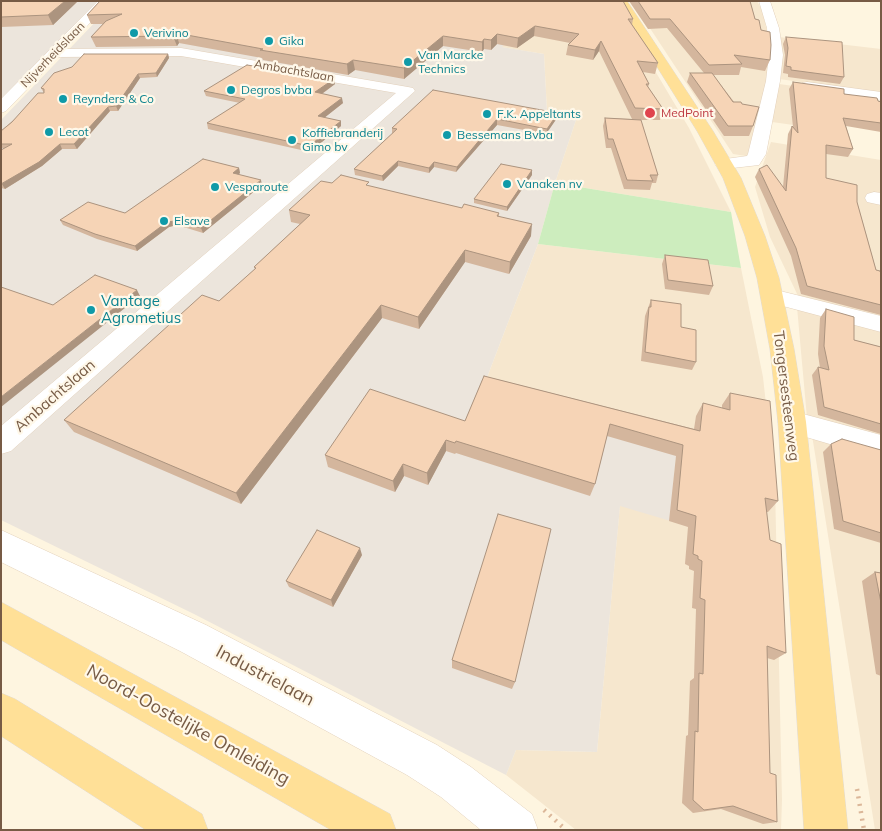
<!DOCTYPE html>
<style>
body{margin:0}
#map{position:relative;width:882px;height:831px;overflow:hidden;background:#fef5e0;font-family:Mulish,sans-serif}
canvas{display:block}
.frame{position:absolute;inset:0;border:2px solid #775b45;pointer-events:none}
</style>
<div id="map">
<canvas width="882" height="831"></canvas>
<div class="frame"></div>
</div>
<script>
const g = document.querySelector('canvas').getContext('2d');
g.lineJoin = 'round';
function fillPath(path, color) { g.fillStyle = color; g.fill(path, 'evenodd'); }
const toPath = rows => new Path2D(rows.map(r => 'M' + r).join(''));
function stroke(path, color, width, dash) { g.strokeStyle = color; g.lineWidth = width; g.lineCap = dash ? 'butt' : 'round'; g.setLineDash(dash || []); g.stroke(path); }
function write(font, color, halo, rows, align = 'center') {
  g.font = font + ' Mulish,sans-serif'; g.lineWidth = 4.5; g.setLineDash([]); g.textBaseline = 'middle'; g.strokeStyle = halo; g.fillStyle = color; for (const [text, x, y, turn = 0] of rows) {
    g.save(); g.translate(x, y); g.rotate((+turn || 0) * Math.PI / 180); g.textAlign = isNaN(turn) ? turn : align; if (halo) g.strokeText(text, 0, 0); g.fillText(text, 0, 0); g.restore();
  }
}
const residential = toPath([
 [632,1,757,1,763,12,769,43,766,88,749,153,746,156,733,154],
 [541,5,645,54,689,128,731,212,555,183,577,117,547,112,544,54,501,47],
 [779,37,881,49,881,93,779,79],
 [779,84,875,97,881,118,815,128,772,122],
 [771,142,881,160,881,320,799,298,770,237,755,187],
 [538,244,741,268,763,377,775,486,782,800,781,830,576,830,506,775,516,750,597,752,620,505,673,487,676,456,483,388],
 [797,307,881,331,881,437,807,418],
 [812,435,881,454,881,830,875,830]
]);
const industrial = toPath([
 [1,1,101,1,1,100],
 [542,4,502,47,544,54,547,112,577,117,555,183,538,244,483,388,678,438,673,487,676,508,674,522,620,506,597,752,516,750,506,775,194,614,1,520,1,120,102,15]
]);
const green = toPath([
 [555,183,731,212,741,268,538,244]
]);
const path = toPath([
 [857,789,864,830],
 [544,810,566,830]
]);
const minor = toPath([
 [98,1,110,1,66,49,181,48,408,87,413,88,415,91,11,451,1,454,1,426,396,93,181,56,58,57,6,111,1,113,1,99,98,1],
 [759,1,770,1,779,28,783,55,780,81,766,154,759,165,724,169,718,168,715,164,718,160,747,156,748,154,766,81,769,55,767,28,759,1],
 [807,82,881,92,881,100,802,89,800,86,802,83,807,82],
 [874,192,881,193,881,205,867,202,865,198,867,194,874,192],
 [772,289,881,316,881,332,764,301,761,296,764,291,772,289],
 [792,411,881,435,881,459,782,430,778,422,782,414,792,411],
 [1,530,206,625,437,745,471,767,532,814,538,830,481,830,441,797,407,775,180,651,1,562,1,530]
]);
const major = toPath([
 [616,1,627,1,713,131,741,178,765,236,779,278,794,349,806,422,848,830,804,830,778,422,770,349,757,278,745,236,723,178,697,131,616,1],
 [1,602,390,814,396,830,331,830,1,640,1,602],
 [1,693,15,699,202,814,208,830,146,830,1,736,1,693]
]);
const wall = toPath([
 [1,1,78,1,53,25,1,27],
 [100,1,633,19,632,25,658,63,655,74,643,72,649,84,648,87,663,109,660,120,639,120,658,175,656,183,652,183,650,190,624,189,611,148,606,148,603,126,605,118,632,119,599,51,593,60,566,55,568,45,570,43,534,36,517,48,497,44,491,50,484,49,482,52,443,46,404,79,355,70,348,75,263,60,262,58,179,43,177,46,96,47,91,37,103,24,91,24,87,15],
 [629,1,750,1,755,19,770,60,765,71,741,67,739,75,713,75,753,126,749,136,724,136,687,82,690,73,704,73,667,28,648,29],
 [786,37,844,77,840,84,788,77,788,74,783,73,785,55,783,44],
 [168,54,169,58,157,77,140,78,118,111,110,111,77,149,62,149,42,166,5,189,1,188,1,150,4,148,1,148,1,131,44,93,41,88],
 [793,82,881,102,881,132,846,126,853,149,848,157,826,154,826,178,857,202,876,270,881,274,881,315,801,294,791,256,755,177,759,169,783,187,788,134,792,126,793,127,789,89],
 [335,84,322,94,343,103,324,118,341,121,341,126,310,152,208,129,207,123,240,103,206,96,204,91],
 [558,113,557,118,546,134,497,125,456,172,434,167,429,173,398,166,383,181,355,175,354,169,392,134,392,128],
 [239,168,240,173,238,175,262,185,203,233,177,225,169,227,137,251,97,239,63,225,60,220,125,213],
 [532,175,507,211,474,203,474,199],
 [332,183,369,186,462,208,499,213,499,216,531,236,509,274,465,262,419,329,382,318,241,504,74,432,64,420,219,301,255,269,254,267,300,224,291,222,289,210],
 [665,255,713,286,709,295,665,289,662,264],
 [651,300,681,327,696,362,692,370,641,361,645,316],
 [826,309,854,340,881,347,881,434,818,415,812,375,818,367,820,368,818,354,820,318],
 [484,376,694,429,696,416,703,403,722,408,722,405,730,393,778,501,768,512,766,512,770,540,786,653,774,660,767,658,770,773,777,822,763,824,721,809,693,813,682,803,686,736,688,735,690,681,694,678,696,609,692,608,694,571,689,569,689,566,685,564,688,527,669,521,676,456,607,436,595,484,590,496,456,453,455,454,446,451,428,485,404,476,395,492,328,467,325,455,465,421],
 [831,444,881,450,881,543,834,529,823,452],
 [362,555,333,607,289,587,286,581],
 [875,572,881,573,881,676,876,674,862,581],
 [452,660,515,682,512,689,452,668]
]);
const shadedWall = toPath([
 [65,1,78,1,53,25,48,15],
 [535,26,534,36,517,48,518,38],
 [176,33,179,43,177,46,173,36],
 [497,34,497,44,491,50,491,40],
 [443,36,443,46,404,79,404,68],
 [484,39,484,49,482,52,482,42],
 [601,41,599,51,593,60,595,50],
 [168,54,169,58,157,77,156,73],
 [353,60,355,70,348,75,347,64],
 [138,74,140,78,118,111,116,106],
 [334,79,335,84,316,98,315,92],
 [342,98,343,103,319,122,318,116],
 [108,107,110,111,77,149,74,144],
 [558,113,557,118,546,134,547,129],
 [497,119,497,125,456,172,457,167],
 [341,121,341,126,310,152,309,146],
 [60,144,62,149,42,166,5,189,2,184],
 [398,161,398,166,383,181,382,176],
 [434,162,434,167,429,173,429,168],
 [239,168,240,173,234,178,233,173],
 [532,170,532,175,507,211,507,207],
 [261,180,262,185,203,233,201,228],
 [175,221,177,225,169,227,137,251,135,246,167,222],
 [532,224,531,236,509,274,510,262],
 [465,250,465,262,419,329,418,317],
 [137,290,140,296,1,407,1,397],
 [381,305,382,318,241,504,236,493],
 [446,440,446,451,428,485,427,473],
 [403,464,404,476,395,492,393,481],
 [360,548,362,555,333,607,331,600]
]);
const building = toPath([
 [1,1,65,1,48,15,1,17,1,1],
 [100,1,623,1,633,19,628,19,658,63,637,61,649,84,646,84,663,109,635,108,601,41,595,50,568,45,579,34,535,26,518,38,497,34,491,40,484,39,482,42,443,36,404,68,353,60,347,64,260,50,263,49,176,33,173,36,91,37,106,21,122,14,87,15,100,1],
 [638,1,750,1,755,19,759,20,761,30,770,32,771,45,770,60,734,55,742,64,709,65,670,19,650,19,638,1],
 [786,37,842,42,844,77,791,70,791,67,786,66,788,48,786,37],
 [84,54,168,54,156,73,138,74,116,106,108,107,74,144,60,144,39,162,1,184,1,150,12,144,1,144,1,131,12,122,38,93,44,93,44,89,41,88,54,73,72,67,84,54],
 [247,65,334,79,315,92,342,98,318,116,341,121,309,146,207,123,245,99,204,91,247,65],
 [690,73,712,73,733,102,741,102,742,104,759,107,753,126,728,126,690,73],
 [793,82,844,89,844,94,877,98,878,101,881,102,881,123,843,118,853,149,826,145,826,178,857,185,857,202,876,270,880,271,881,274,881,305,807,286,796,248,759,169,767,165,786,191,792,126,798,133,793,82],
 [433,90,558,113,547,129,497,119,457,167,434,162,429,168,398,161,382,176,354,169,397,129,392,128,433,90],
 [605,118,641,120,658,175,650,175,653,181,627,180,613,139,608,139,605,118],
 [203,159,239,168,233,173,261,180,201,228,175,221,167,222,135,246,95,234,60,220,88,202,125,213,203,159],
 [501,164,532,170,507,207,474,199,501,164],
 [341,175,369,182,366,185,462,208,464,204,499,213,497,216,532,224,510,262,465,250,418,317,381,305,236,493,64,420,202,295,219,301,256,268,254,267,310,215,289,210,321,181,332,183,341,175],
 [665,255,708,260,713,286,668,280,665,255],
 [95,275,137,290,1,397,1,287,53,305,95,275],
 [651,300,681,304,681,327,696,330,696,362,645,352,649,307,651,307,651,300],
 [826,309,854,317,854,340,881,347,881,424,824,407,818,367,829,370,824,346,826,309],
 [484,376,700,431,703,403,730,410,730,393,770,401,778,501,765,498,770,540,781,544,786,653,767,646,770,773,776,775,777,822,733,806,704,810,693,800,695,731,698,732,699,673,703,674,705,600,700,598,702,561,698,559,698,556,693,554,696,516,677,510,683,445,610,424,595,484,456,441,455,443,446,440,427,473,403,464,393,481,325,455,370,389,465,421,484,376],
 [842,439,881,450,881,533,843,521,831,444,842,439],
 [498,514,551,529,515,682,452,660,498,514],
 [317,530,360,548,331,600,286,581,317,530],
 [875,572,881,573,881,603,875,572]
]);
const markers = [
 [134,33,5,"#0f9aa8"],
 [269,41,5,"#0f9aa8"],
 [408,62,5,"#0f9aa8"],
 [231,90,5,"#0f9aa8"],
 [63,99,5,"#0f9aa8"],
 [650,113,6,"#e0444e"],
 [487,114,5,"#0f9aa8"],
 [49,132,5,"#0f9aa8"],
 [447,135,5,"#0f9aa8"],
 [292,140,5,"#0f9aa8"],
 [507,184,5,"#0f9aa8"],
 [215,187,5,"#0f9aa8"],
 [164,221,5,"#0f9aa8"],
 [91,310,5,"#0f9aa8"]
];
const farCulturenames = [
 ["Verivino",144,33],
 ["Gika",279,41],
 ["Van Marcke",418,55],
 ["Technics",418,69],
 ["Degros bvba",241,90],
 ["Reynders & Co",73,99],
 ["F.K. Appeltants",497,114],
 ["Lecot",59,132],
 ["Koffiebranderij",302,133],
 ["Gimo bv",302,147],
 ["Bessemans Bvba",457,135],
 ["Vanaken nv",517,184],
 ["Vesparoute",225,187],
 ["Elsave",174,221]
];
const farStreetnames = [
 ["Nijverheidslaan",53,55,-46],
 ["Ambachtslaan",294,71,10]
];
const farHealthnames = [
 ["MedPoint",661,113]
];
const cultureNames = [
 ["Vantage",101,301],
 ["Agrometius",101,318]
];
const streetNames = [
 ["Ambachtslaan",55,396,-41],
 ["Tongersesteenweg",786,396,83]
];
const nearStreetnames = [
 ["Industrielaan",265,676,28],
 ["Noord-Oostelijke Omleiding",188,725,29]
];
fillPath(residential, '#f6e7ce');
fillPath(industrial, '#ece5dc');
fillPath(green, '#cdedbe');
stroke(minor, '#e3d1bc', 1);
stroke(major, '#e1dbd6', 1);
stroke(path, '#dbb799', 4.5, [2, 5.5]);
fillPath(minor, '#fff');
fillPath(major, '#ffe097');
fillPath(wall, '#d4b69d');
fillPath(shadedWall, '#ac947f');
fillPath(building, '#f6d4b6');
stroke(building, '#ac947f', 1);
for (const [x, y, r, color] of markers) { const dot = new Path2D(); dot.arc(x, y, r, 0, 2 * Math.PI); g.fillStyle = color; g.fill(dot); stroke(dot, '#fff8e9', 2); }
write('12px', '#0d838f', '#fff8e9', farCulturenames, 'left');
write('12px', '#775b45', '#fff8e9', farStreetnames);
write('12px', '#be3a42', '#fff8e9', farHealthnames, 'left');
write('15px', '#0d838f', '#fff8e9', cultureNames, 'left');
write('15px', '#775b45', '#fff8e9', streetNames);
write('18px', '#775b45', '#fff8e9', nearStreetnames);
</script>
